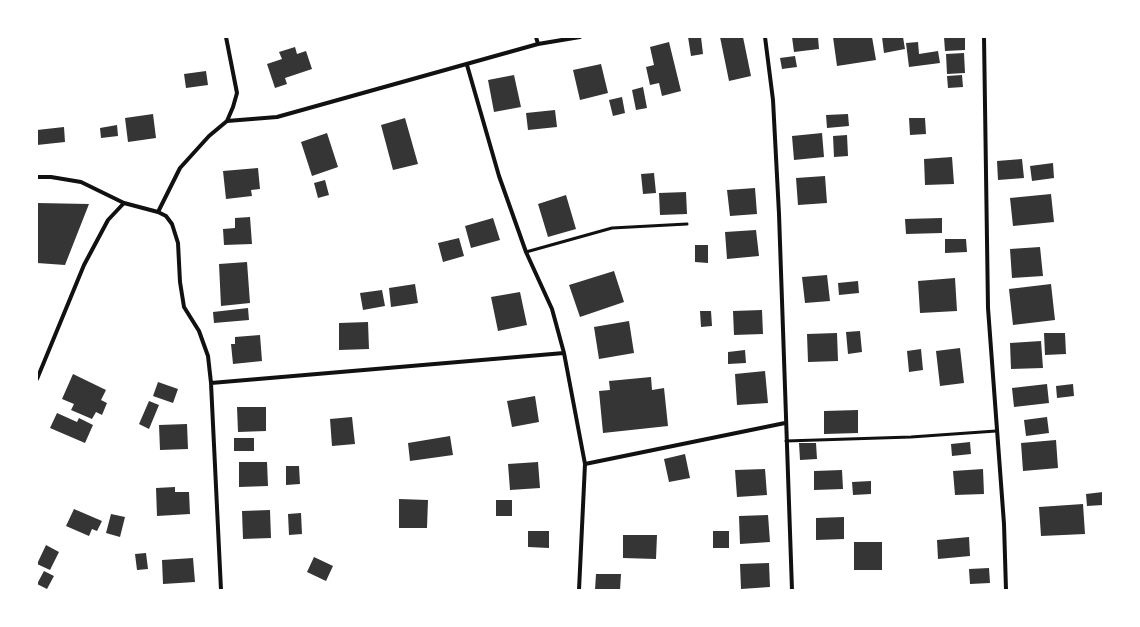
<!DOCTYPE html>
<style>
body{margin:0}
#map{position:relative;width:1140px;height:627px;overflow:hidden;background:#fff;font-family:"PT Sans",sans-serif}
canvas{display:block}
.frame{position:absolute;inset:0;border:38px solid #fff;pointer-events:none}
</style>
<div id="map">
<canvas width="1140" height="627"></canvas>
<div class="frame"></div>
</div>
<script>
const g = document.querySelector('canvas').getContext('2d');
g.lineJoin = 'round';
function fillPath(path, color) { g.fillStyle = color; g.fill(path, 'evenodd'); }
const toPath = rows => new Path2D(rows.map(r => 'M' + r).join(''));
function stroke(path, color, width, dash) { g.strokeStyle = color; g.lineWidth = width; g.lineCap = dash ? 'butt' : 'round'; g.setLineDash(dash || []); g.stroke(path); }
const building = toPath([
 [688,37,701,37,703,54,691,56],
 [720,37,743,37,751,76,729,81],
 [792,37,818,37,819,49,794,52],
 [833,37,872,37,876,60,837,66],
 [882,37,903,37,905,49,884,53],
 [944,37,965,37,965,50,945,51],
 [669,42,681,91,662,96,659,83,650,85,646,67,654,65,650,47],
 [918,42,919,54,938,51,940,63,909,67,906,43],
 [295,47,297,54,306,51,312,69,285,78,287,84,275,88,267,64,282,59,279,52],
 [964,53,965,73,947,74,946,54],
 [795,56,797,67,782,69,780,58],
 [601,64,608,93,580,100,573,70],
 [206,71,208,85,186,88,184,74],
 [514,75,521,107,494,112,488,80],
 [962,75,963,87,948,88,947,76],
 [643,87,647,108,636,110,632,90],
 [622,97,625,113,613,116,609,100],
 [555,110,557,127,528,130,526,113],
 [153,114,156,138,128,142,125,118],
 [848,114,849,126,827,128,826,115],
 [405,118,418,164,393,170,381,125],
 [909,118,925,118,926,134,910,135],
 [117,125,118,136,101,138,100,128],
 [64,127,65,142,37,145,37,130],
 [327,133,338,167,312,176,301,142],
 [822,133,824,157,794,160,792,136],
 [847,135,848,156,834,157,833,136],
 [952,157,954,184,925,185,924,159],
 [1022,159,1024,178,998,180,997,161],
 [1053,163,1054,178,1032,181,1030,166],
 [258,168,260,189,251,190,252,196,226,199,223,171],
 [654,173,656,193,643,194,641,174],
 [825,176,827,203,798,205,796,178],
 [325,180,329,195,318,198,314,183],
 [755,188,757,214,730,216,727,190],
 [686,192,687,214,660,215,659,193],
 [1051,194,1054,222,1013,226,1010,198],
 [566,195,576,229,548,237,538,204],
 [37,203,89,204,65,265,37,263],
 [250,217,252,244,224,245,223,229,235,228,235,218],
 [493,218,500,240,471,248,465,226],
 [942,218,942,233,906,234,905,219],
 [756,230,759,256,727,259,725,232],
 [459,238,464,256,443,262,438,243],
 [945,239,966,239,967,252,945,253],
 [695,245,708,245,708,263,695,262],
 [1040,247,1043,276,1012,278,1010,249],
 [247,262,250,303,221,306,219,264],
 [614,271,624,302,580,317,569,285],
 [827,275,830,301,805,303,802,277],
 [955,278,957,311,920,313,918,281],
 [858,281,859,293,839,295,838,283],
 [415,284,418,303,391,307,389,288],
 [1051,284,1055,320,1013,325,1009,289],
 [382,290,385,306,363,310,360,293],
 [520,292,527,325,498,331,491,297],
 [248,308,249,320,214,323,213,312],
 [762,310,763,334,734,335,733,311],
 [700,311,711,311,712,326,701,327],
 [629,321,634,353,599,359,594,327],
 [368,322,369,349,339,350,339,323],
 [860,331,862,352,848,354,846,332],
 [837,333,838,361,808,362,807,334],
 [1044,333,1065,333,1066,354,1045,355],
 [260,335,262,361,233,364,231,344,235,344,235,337],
 [1041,341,1043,368,1011,369,1010,343],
 [960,348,964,383,940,386,936,351],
 [921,349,923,370,909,372,907,351],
 [745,350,746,363,728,364,728,352],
 [765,371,768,403,737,405,735,374],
 [73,374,106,390,101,400,107,403,102,415,96,412,92,419,71,410,74,404,62,399],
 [651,377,652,390,664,388,668,426,603,433,599,391,610,390,609,381],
 [158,382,178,389,173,403,153,396],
 [1047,384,1049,403,1014,407,1012,388],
 [1073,384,1074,396,1057,398,1056,386],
 [535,396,539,422,512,427,507,401],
 [149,401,159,405,149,429,139,424],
 [237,407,266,407,266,431,238,432],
 [858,410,858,433,824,434,824,411],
 [57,413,77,422,79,418,93,425,85,443,50,428],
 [352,417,355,444,332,446,330,419],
 [1047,417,1049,433,1026,436,1024,420],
 [187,424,188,449,160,450,159,425],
 [450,436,453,455,410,461,408,443],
 [234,438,254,438,254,451,234,451],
 [1056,440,1058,468,1023,471,1021,443],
 [970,442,971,454,952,456,951,444],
 [799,443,816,443,817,459,800,460],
 [685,454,690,478,669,482,664,459],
 [239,462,267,462,268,486,239,487],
 [538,462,540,488,510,490,508,464],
 [286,466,299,466,300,484,286,485],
 [765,469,767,495,737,497,735,470],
 [983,469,984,494,955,495,953,471],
 [842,470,843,489,814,490,814,471],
 [871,481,871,494,853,495,852,482],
 [175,487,175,492,189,492,190,514,157,516,156,488],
 [1103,492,1103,505,1087,506,1086,494],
 [399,499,428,500,427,528,399,528],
 [496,500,512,500,512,516,496,516],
 [1083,504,1085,534,1041,536,1039,507],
 [74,509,102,521,97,531,92,529,89,536,66,526],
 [270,510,271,538,243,539,242,511],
 [301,513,302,534,289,535,288,514],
 [111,514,125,517,120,537,106,533],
 [768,515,770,542,740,544,739,516],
 [844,517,844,539,816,540,816,518],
 [528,531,549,531,549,548,528,547],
 [713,531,729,531,729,548,713,548],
 [623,535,657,535,656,559,623,558],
 [969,537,970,556,938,559,937,540],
 [854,542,882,542,882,570,854,570],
 [46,545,59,552,50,570,37,564],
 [146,553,148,569,137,570,135,554],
 [314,557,333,566,326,581,307,572],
 [193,558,195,582,163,584,162,560],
 [769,563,770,587,741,589,740,564],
 [989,568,990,583,970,584,969,569],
 [44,571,54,576,47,589,37,584],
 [596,574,621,574,620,590,595,590]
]);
const service = toPath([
 [526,252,612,228,687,224],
 [786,441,911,437,996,431]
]);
const minor = toPath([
 [536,37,538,44],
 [765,37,773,100,779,214,792,590],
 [984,37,988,308,1004,524,1006,590],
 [467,65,499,176,526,252,552,309,564,353,585,464,579,590],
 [227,121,277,117,538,44,580,37],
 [37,177,51,177,81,182,124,203,158,212,180,168,209,136,227,121,233,107,237,93,226,37],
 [158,212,166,216,172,224,178,243,180,282,184,307,199,331,208,356,211,383,564,353],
 [37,379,84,265,108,220,124,203],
 [211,383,221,590],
 [585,464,785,423]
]);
fillPath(building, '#353535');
stroke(service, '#111', 3);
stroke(minor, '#111', 4);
</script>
